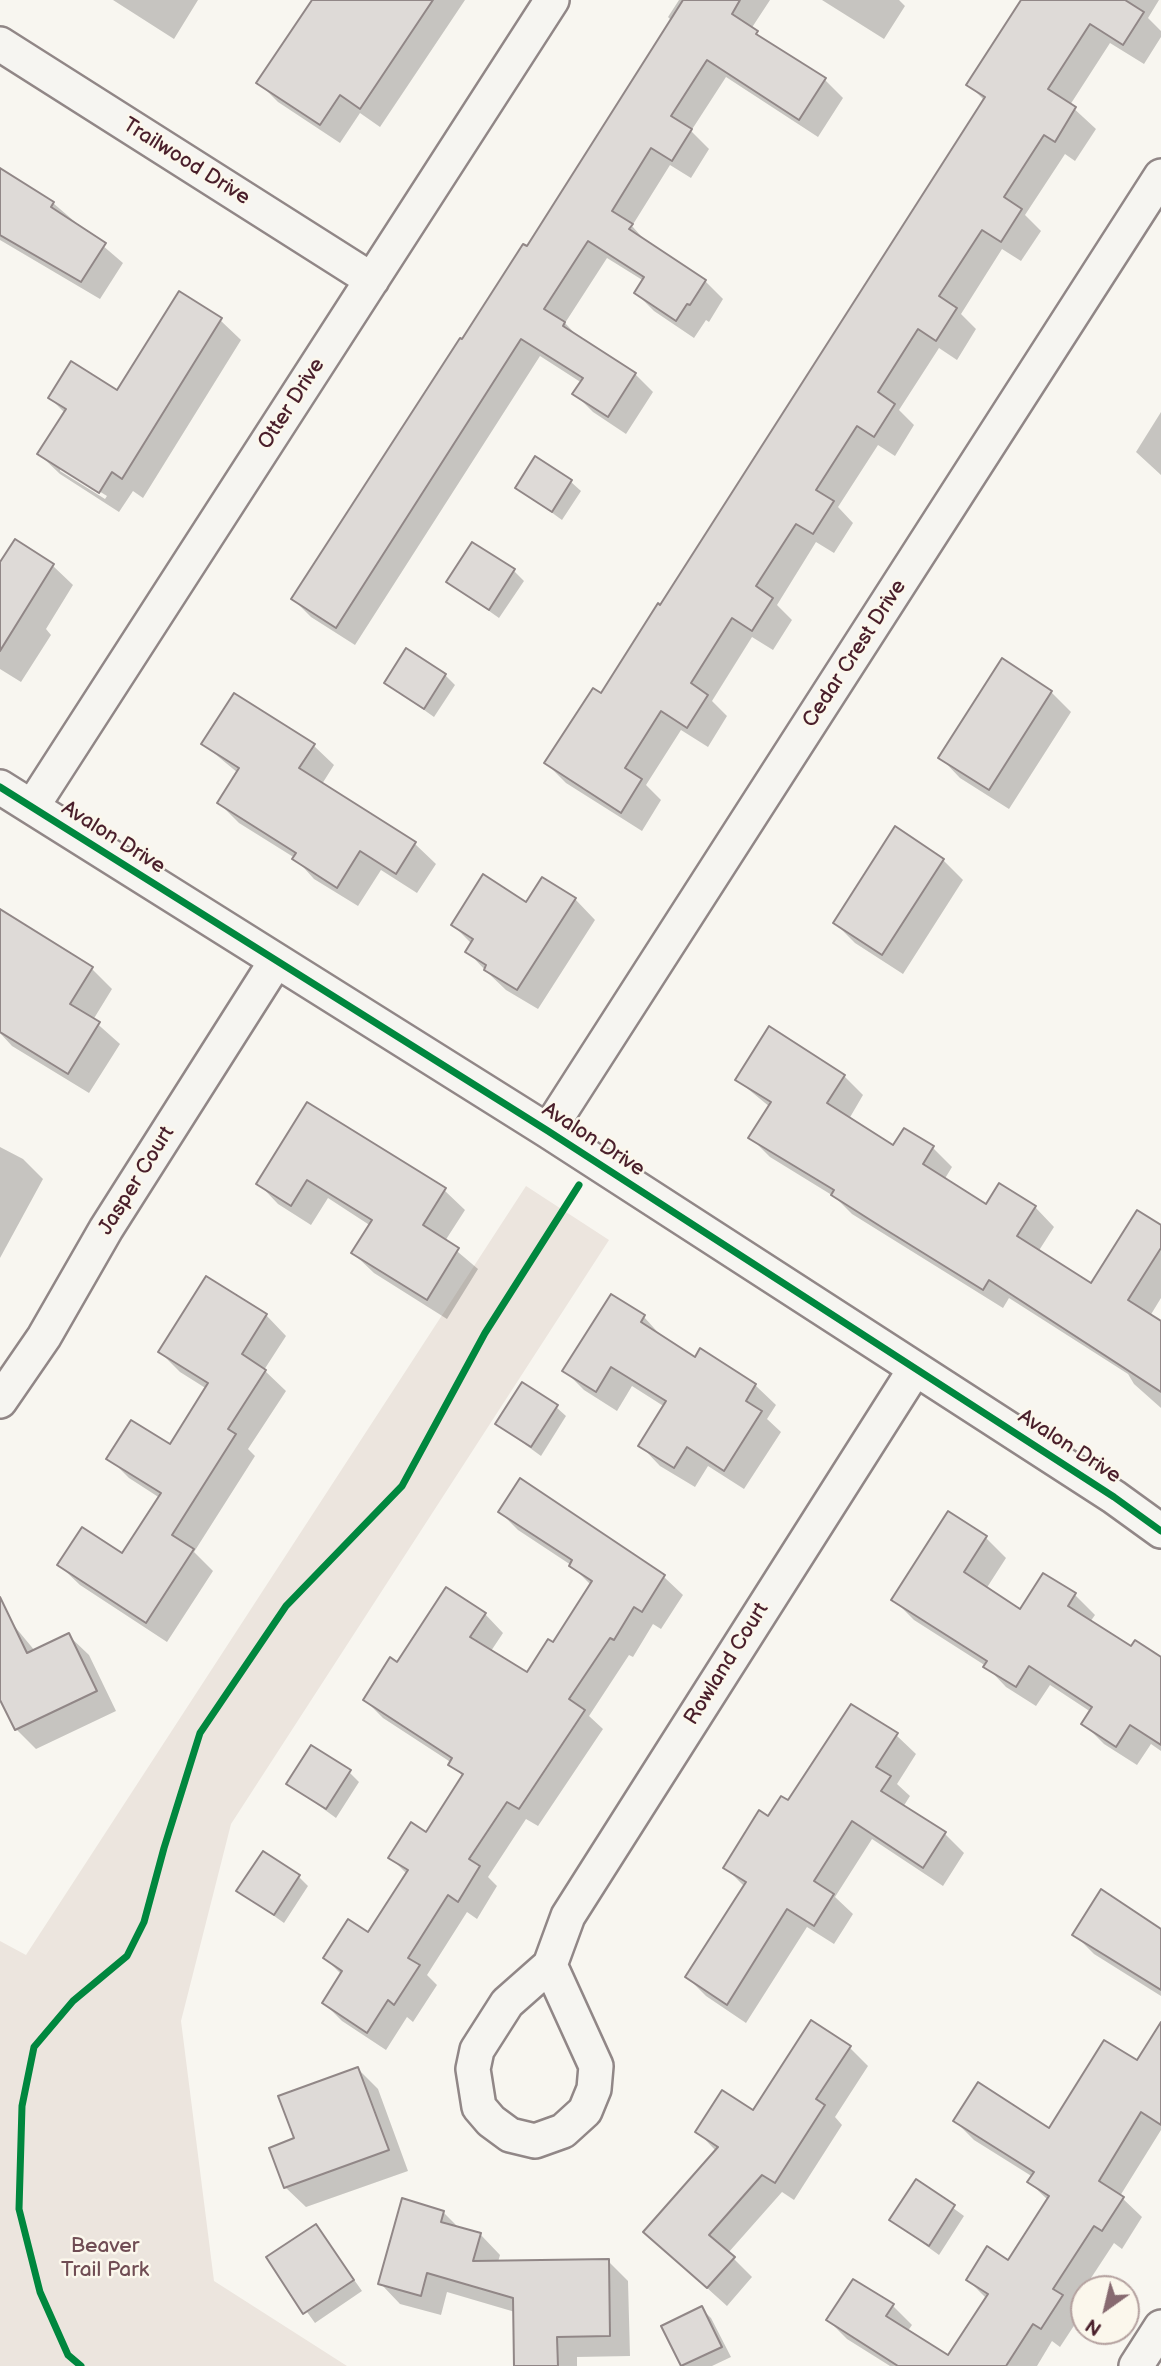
<!DOCTYPE html>
<style>
body{margin:0}
#map{position:relative;width:1161px;height:2366px;overflow:hidden;background:#f8f6f0;font-family:"Balsamiq Sans",sans-serif}
canvas{display:block}
.north{position:absolute;left:1070px;top:2275px;width:70px;height:70px;box-sizing:border-box;background:#fbf7ec;border:2px solid #b4a19f;border-radius:50%;rotate:214deg;font-size:19px;font-weight:700;line-height:28px;text-align:center;color:#4a1f2b}
.north::after{content:'';display:block;margin:auto;width:24px;height:32px;background:#876a70;clip-path:polygon(50% 0,100% 100%,50% 72%,0 100%)}
</style>
<div id="map">
<canvas width="1161" height="2366"></canvas>
<div class="north">N</div>
</div>
<script>
const g = document.querySelector('canvas').getContext('2d');
g.lineJoin = 'round';
function fillPath(path, color) { g.fillStyle = color; g.fill(path, 'evenodd'); }
const toPath = rows => new Path2D(rows.map(r => 'M' + r).join(''));
function stroke(path, color, width, dash) { g.strokeStyle = color; g.lineWidth = width; g.lineCap = dash ? 'butt' : 'round'; g.setLineDash(dash || []); g.stroke(path); }
function write(font, color, halo, rows, align = 'center') {
  g.font = font + ' "Balsamiq Sans",sans-serif'; g.lineWidth = 5; g.setLineDash([]); g.textBaseline = 'middle'; g.strokeStyle = halo; g.fillStyle = color; for (const [text, x, y, turn = 0] of rows) {
    g.save(); g.translate(x, y); g.rotate((+turn || 0) * Math.PI / 180); g.textAlign = isNaN(turn) ? turn : align; if (halo) g.strokeText(text, 0, 0); g.fillText(text, 0, 0); g.restore();
  }
}
const green = toPath([
 [526,1186,609,1240,231,1824,181,2021,214,2281,347,2366,0,2366,0,1941,26,1955]
]);
const shadow = toPath([
 [113,0,198,0,174,39],
 [352,0,465,0,380,127,360,113,340,143,278,102,259,83],
 [679,0,770,0,751,29,767,43,825,80,843,98,818,137,726,77,691,131,709,149,691,178,670,165,632,226,649,245,705,281,723,299,709,322,706,320,694,338,654,311,636,293,644,281,607,258,565,323,579,338,635,374,653,392,626,434,593,412,575,394,582,383,540,356,355,645,311,617,293,599,527,248,672,21,668,17],
 [822,0,899,0,905,6,884,39],
 [1046,0,1159,0,1148,18,1161,31,1161,37,1144,64,1110,43,1070,105,1096,129,1075,161,1065,154,1025,215,1041,231,1021,261,1002,249,961,314,976,329,957,360,939,348,899,410,914,425,895,456,878,445,838,507,853,523,834,553,816,542,777,605,792,620,773,650,752,637,712,701,727,716,708,747,681,730,646,785,661,800,642,831,566,783,546,763,601,695,661,607,985,101,968,84],
 [0,170,53,203,123,263,100,299,0,240],
 [220,320,241,340,143,498,133,491,119,512,60,474,39,454,65,413,50,398,117,392],
 [60,467,107,496,105,499,60,471],
 [1161,412,1161,475,1136,452],
 [571,482,581,491,562,520,518,488],
 [0,560,52,565,73,585,46,629,51,635,21,682,0,669],
 [514,571,524,581,499,618,448,582],
 [1002,661,1051,692,1071,712,1009,809,960,778,940,757],
 [445,675,455,685,434,717,386,683],
 [203,744,313,745,334,765,322,784,415,844,436,864,417,893,381,870,358,906,314,879,295,858,239,823,219,803,238,773],
 [943,860,963,880,903,974,855,943,835,923],
 [575,899,595,920,538,1009,506,990,487,972,467,951,472,944,453,925,527,904],
 [0,911,92,969,112,989,93,1020,120,1044,89,1093,12,1046,0,1033],
 [844,1076,863,1095,849,1119,894,1148,904,1130,933,1148,952,1167,944,1180,986,1207,1035,1207,1054,1227,1038,1252,1091,1286,1161,1227,1161,1298,1150,1316,1161,1323,1161,1408,1134,1384,1128,1374,1009,1298,1003,1308,852,1214,835,1197,770,1157,750,1137,770,1107,737,1080],
 [308,1104,444,1190,465,1210,445,1241,478,1269,447,1319,374,1273,353,1253,371,1226,328,1198,311,1225,278,1204,258,1183],
 [0,1147,23,1159,43,1179,0,1258],
 [266,1315,286,1336,264,1370,286,1391,248,1449,255,1456,194,1552,213,1571,167,1642,80,1585,59,1565,122,1555,160,1498,129,1478,109,1458,171,1446,207,1389,180,1372,160,1352],
 [644,1317,663,1338,695,1359,701,1351,755,1385,776,1405,767,1419,781,1432,744,1489,708,1466,695,1487,660,1466,640,1445,665,1407,632,1386,617,1411,584,1390,564,1370],
 [556,1407,566,1416,541,1456,497,1424],
 [520,1480,664,1577,683,1595,661,1629,653,1624,633,1657,629,1655,589,1716,603,1729,538,1826,526,1819,488,1877,497,1886,477,1919,467,1912,427,1975,437,1985,413,2022,407,2017,386,2050,342,2021,324,2003,342,1975,325,1958,369,1935,408,1875,390,1857,427,1834,463,1777,452,1763,383,1718,365,1700,398,1665,485,1614,503,1633,491,1651,528,1675,553,1644,591,1585,571,1565,518,1530,500,1512],
 [986,1538,1006,1558,986,1589,1021,1612,1075,1595,1095,1615,1090,1622,1132,1648,1161,1659,1161,1751,1151,1744,1137,1765,1104,1744,1083,1723,1091,1712,1050,1685,1036,1706,1006,1687,986,1666,914,1620,894,1600],
 [11,1622,35,1651,68,1635,89,1655,116,1711,36,1749,16,1729,0,1696,0,1627],
 [896,1735,916,1754,897,1784,910,1796,903,1807,945,1834,964,1853,943,1886,872,1839,835,1897,853,1914,834,1944,807,1927,746,2023,706,1996,687,1977,745,1887,725,1867,769,1818],
 [349,1772,359,1782,336,1818,288,1783],
 [298,1876,308,1886,284,1923,239,1891],
 [1161,1931,1161,1996,1094,1954,1075,1935],
 [1161,2025,1161,2130,1120,2196,1142,2217,1122,2249,1114,2243,1072,2307,1081,2315,1060,2347,1052,2341,1037,2366,890,2366,847,2339,828,2320,893,2306,912,2325,907,2332,948,2358,987,2299,968,2280,1009,2262,1048,2200,1029,2182,1033,2177,974,2140,955,2121,1049,2131,1137,2062],
 [849,2047,868,2066,835,2117,842,2125,794,2200,782,2192,728,2253,752,2277,727,2306,645,2232,716,2151,698,2132,754,2112],
 [358,2069,378,2089,408,2171,306,2207,285,2187,296,2139],
 [916,2181,964,2216,939,2255,891,2220],
 [443,2212,460,2229,480,2234,500,2255,498,2262,608,2261,628,2281,630,2356,577,2357,577,2366,516,2366,515,2312,447,2292,441,2315,400,2304,380,2283],
 [316,2226,362,2291,315,2323,268,2258],
 [701,2308,711,2318,731,2357,712,2366,683,2366,663,2327]
]);
const building = toPath([
 [312,0,433,0,360,109,340,95,320,125,256,83,312,0],
 [683,0,740,0,732,14,758,31,756,34,826,78,799,120,707,60,671,116,692,129,672,161,651,148,612,211,633,224,629,229,706,280,690,305,687,304,676,321,634,293,644,277,588,241,544,309,565,322,563,326,636,373,608,417,572,394,583,378,521,339,336,628,291,599,460,338,462,339,523,244,527,246,683,0],
 [1021,0,1125,0,1144,12,1123,45,1090,24,1048,89,1076,107,1055,142,1044,135,1004,197,1022,209,1001,242,982,230,939,296,957,308,936,341,918,329,878,392,895,404,874,437,857,426,816,490,834,501,813,534,796,524,756,586,773,598,752,631,732,618,691,683,708,695,687,728,661,711,625,768,642,779,621,813,544,763,593,688,601,693,658,603,660,605,985,97,966,85,1021,0],
 [0,168,54,202,51,207,106,243,81,282,0,235,0,168],
 [179,291,222,318,122,479,112,472,99,493,37,454,66,409,48,398,71,361,117,390,179,291],
 [535,456,572,480,552,512,515,488,535,456],
 [15,539,54,564,0,651,0,562,15,539],
 [472,542,515,569,489,610,446,582,472,542],
 [406,648,446,674,424,709,384,683,406,648],
 [1002,658,1052,691,989,790,938,758,1002,658],
 [234,693,315,744,299,768,416,842,396,874,360,851,337,888,292,859,296,853,217,803,239,768,201,744,234,693],
 [895,826,944,859,882,955,833,923,895,826],
 [483,874,526,902,542,877,576,898,517,990,484,970,486,965,465,952,473,939,451,925,483,874],
 [0,909,93,967,70,1004,100,1022,68,1074,0,1032,0,909],
 [769,1026,845,1075,827,1103,893,1145,904,1128,934,1146,923,1164,986,1204,999,1183,1036,1206,1017,1236,1091,1283,1137,1210,1161,1225,1161,1248,1128,1300,1161,1321,1161,1392,989,1280,983,1290,883,1228,831,1195,834,1190,748,1138,771,1102,735,1080,769,1026],
 [307,1102,446,1188,423,1225,459,1248,427,1300,351,1253,372,1220,307,1180,291,1206,256,1184,307,1102],
 [206,1276,267,1314,242,1354,266,1370,228,1429,236,1434,172,1535,194,1549,146,1623,57,1565,82,1527,122,1553,161,1493,106,1459,131,1420,170,1444,208,1383,158,1352,206,1276],
 [611,1294,645,1315,641,1322,695,1357,700,1348,756,1384,746,1401,762,1411,724,1471,687,1447,674,1468,638,1446,666,1401,611,1367,596,1392,562,1371,611,1294],
 [522,1382,558,1405,531,1447,495,1424,522,1382],
 [520,1478,665,1575,642,1612,634,1607,614,1640,610,1638,569,1699,585,1710,519,1809,507,1802,469,1859,480,1866,458,1902,448,1895,408,1958,420,1965,394,2005,388,2000,367,2033,322,2003,342,1971,323,1958,348,1919,368,1932,408,1870,388,1858,411,1822,426,1832,463,1774,448,1765,452,1758,363,1700,390,1657,397,1662,446,1587,486,1613,470,1637,527,1672,548,1639,553,1642,592,1581,569,1566,572,1560,498,1512,520,1478],
 [948,1511,987,1536,964,1572,1020,1609,1043,1573,1076,1593,1068,1606,1131,1646,1135,1640,1161,1657,1161,1745,1130,1725,1116,1747,1081,1724,1092,1707,1029,1666,1016,1687,983,1667,987,1661,891,1600,948,1511],
 [0,1597,27,1653,69,1633,97,1691,15,1730,0,1700,0,1597],
 [851,1704,898,1733,876,1767,891,1776,881,1791,946,1832,923,1868,852,1821,814,1881,834,1894,814,1926,787,1909,727,2005,685,1977,746,1882,723,1868,759,1810,768,1816,781,1796,788,1800,851,1704],
 [311,1745,351,1770,326,1809,286,1784,311,1745],
 [263,1851,300,1875,274,1915,236,1891,263,1851],
 [1101,1889,1161,1929,1161,1990,1072,1935,1101,1889],
 [811,2020,851,2046,816,2099,825,2105,775,2183,762,2175,709,2235,735,2257,707,2288,643,2232,718,2147,695,2132,722,2090,753,2110,811,2020],
 [1161,2022,1161,2125,1141,2112,1099,2181,1124,2197,1102,2231,1094,2226,1053,2289,1063,2295,1041,2329,1033,2324,1006,2366,898,2366,826,2320,853,2279,894,2304,886,2316,948,2355,988,2294,966,2280,987,2246,1008,2260,1049,2196,1027,2182,1034,2172,953,2121,978,2082,1049,2128,1104,2040,1137,2060,1161,2022],
 [358,2067,389,2150,284,2188,269,2148,294,2138,278,2096,358,2067],
 [916,2179,955,2205,929,2246,889,2220,916,2179],
 [402,2198,444,2211,441,2222,481,2233,473,2261,609,2259,610,2336,557,2337,558,2366,514,2366,513,2298,427,2273,421,2296,378,2284,402,2198],
 [316,2224,354,2280,303,2314,266,2257,316,2224],
 [702,2306,722,2347,681,2366,661,2326,702,2306]
]);
const minor = toPath([
 [0,44,372,280],
 [0,787,548,1131,1114,1497,1161,1531],
 [32,807,552,0],
 [548,1131,1161,176],
 [0,1401,44,1337,106,1229,276,961],
 [550,1965,596,2066,594,2089,585,2111,563,2131,535,2141,510,2135,491,2121,479,2107,473,2069,477,2050,507,2003,550,1965,568,1916,915,1369],
 [1136,2366,1161,2327]
]);
const cycleway = toPath([
 [0,787,548,1131,1114,1497,1161,1531],
 [81,2366,68,2355,40,2292,19,2209,22,2106,34,2047,73,2001,127,1956,144,1922,164,1848,200,1733,286,1606,402,1486,485,1333,579,1185]
]);
const streetNames = [
 ["Trailwood Drive",186,162,32],
 ["Otter Drive",292,404,-57],
 ["Cedar Crest Drive",855,654,-57],
 ["Avalon Drive",113,838,32],
 ["Avalon Drive",593,1140,33],
 ["Jasper Court",137,1181,-58],
 ["Avalon Drive",1069,1447,33],
 ["Rowland Court",727,1664,-58]
];
const parkNames = [
 ["Beaver",105,2247],
 ["Trail Park",105,2271]
];
fillPath(green, '#ece5de');
fillPath(shadow, '#0003');
fillPath(building, '#dedad7');
stroke(building, '#918787', 2);
stroke(minor, '#918787', 38);
stroke(minor, '#f6f5f1', 33);
stroke(cycleway, '#00873e', 7);
write('21px', '#4a1f2b', '#fbf7ec', streetNames);
write('21px', '#704d54', '#fbf7ec', parkNames);
</script>
